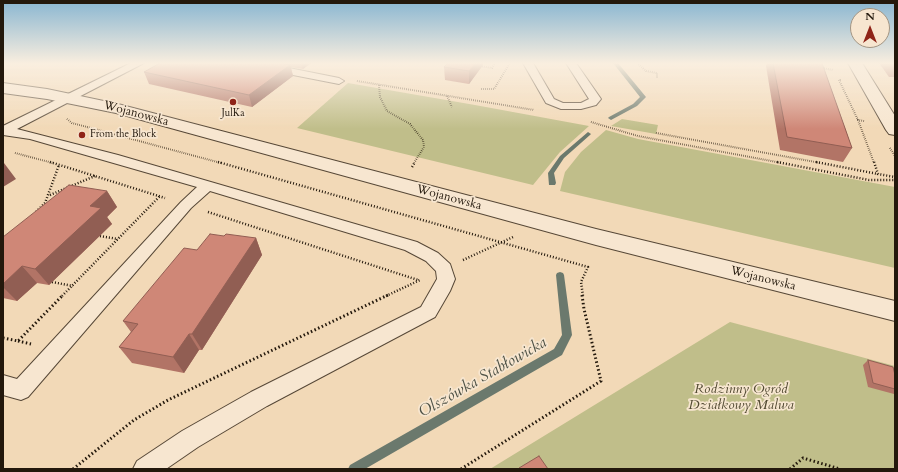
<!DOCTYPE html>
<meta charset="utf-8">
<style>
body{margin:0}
#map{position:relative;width:898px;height:472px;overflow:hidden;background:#f2d9b7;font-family:Cardo,serif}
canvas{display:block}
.frame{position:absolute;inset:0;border:4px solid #23180c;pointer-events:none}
.north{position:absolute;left:850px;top:8px;width:40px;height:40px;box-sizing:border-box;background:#f7e6d0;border:1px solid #a29482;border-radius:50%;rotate:0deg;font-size:11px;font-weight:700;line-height:16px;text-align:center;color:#23180c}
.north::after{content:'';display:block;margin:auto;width:14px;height:18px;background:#8f2418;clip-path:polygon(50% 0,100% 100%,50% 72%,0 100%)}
</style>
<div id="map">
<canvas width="898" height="472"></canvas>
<div class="frame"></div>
<div class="north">N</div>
</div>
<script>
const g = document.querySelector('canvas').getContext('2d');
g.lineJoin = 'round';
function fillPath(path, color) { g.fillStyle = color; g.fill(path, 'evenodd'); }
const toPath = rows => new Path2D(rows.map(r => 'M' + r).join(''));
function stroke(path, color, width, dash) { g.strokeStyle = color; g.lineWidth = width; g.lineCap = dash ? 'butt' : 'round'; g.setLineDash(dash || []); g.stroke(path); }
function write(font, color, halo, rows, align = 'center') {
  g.font = font + ' Cardo,serif'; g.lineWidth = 3.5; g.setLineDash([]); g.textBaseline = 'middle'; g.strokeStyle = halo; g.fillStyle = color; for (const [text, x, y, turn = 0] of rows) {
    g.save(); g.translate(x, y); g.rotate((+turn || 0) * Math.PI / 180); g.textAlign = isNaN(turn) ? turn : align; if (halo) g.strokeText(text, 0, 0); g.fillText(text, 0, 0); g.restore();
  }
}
const green = toPath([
 [348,83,475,105,589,126,560,152,533,185,297,128],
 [622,119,658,125,656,134,611,126],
 [606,130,638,139,895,187,895,268,560,191,565,172,581,152],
 [730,322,895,366,895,469,490,469]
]);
const stream = toPath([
 [613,63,618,63,646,97,637,106,611,120,608,118,609,117,633,104,640,97,613,63],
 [588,132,591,134,590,135,564,158,554,173,556,183,555,185,549,185,548,173,560,156,588,132],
 [560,272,563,273,564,275,572,335,562,355,365,469,348,469,350,465,554,349,562,335,556,275,557,273,560,272]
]);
const pathFar2 = toPath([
 [637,63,646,71,657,73,657,78],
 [480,66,492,68,495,63],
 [822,68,833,70],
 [841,80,839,80,858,120],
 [357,81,534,110],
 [379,85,380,97,387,111,410,124,423,140,424,147,414,163],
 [481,89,494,89,510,63],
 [447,96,452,107],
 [67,119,72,123,221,163],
 [864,121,858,120,874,163],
 [591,122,638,136,782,163],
 [656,133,821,163],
 [890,148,895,156],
 [15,153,53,163]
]);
const pathFar1 = toPath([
 [50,162,165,198],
 [218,162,588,267,581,282,583,296],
 [777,162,869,180,895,180],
 [816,162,878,174],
 [874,162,878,174,895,177],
 [412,167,415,162],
 [50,195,95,176],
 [36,212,45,203,59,165],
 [208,212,418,280],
 [100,236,118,239],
 [463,260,513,237],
 [52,282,73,286],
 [62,296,160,196],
 [386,296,420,280]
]);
const path = toPath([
 [3,338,18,341,63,295],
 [18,341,31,344],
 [73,469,134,420,168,400,388,295],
 [461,469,601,381,584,309,582,295],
 [790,469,803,458,840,469]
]);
const service = toPath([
 [131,63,144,63,17,129,118,155,417,242,438,253,450,264,455,279,450,291,435,317,267,406,198,447,166,469,133,469,137,461,182,431,251,392,421,307,437,279,436,271,426,261,405,250,210,191,191,208,28,397,21,400,3,395,3,375,17,379,181,202,197,187,30,139,3,135,3,126,131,63],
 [242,63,264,63,339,78,344,81,339,84,247,66,242,63],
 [523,63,533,63,554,99,563,103,581,103,589,99,566,63,576,63,601,99,596,105,581,109,561,109,546,103,523,63]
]);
const minor = toPath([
 [848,63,862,63,895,116,895,135,889,134,886,130,848,63],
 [3,83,47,89,118,104,596,229,895,301,895,321,596,245,116,113,47,99,3,93,3,83]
]);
const wall = toPath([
 [160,63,311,63,303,69,291,67,293,76,252,107,149,84,144,72],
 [767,63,822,63,852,148,843,162,780,150,766,66],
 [879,63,895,63,895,77,889,77],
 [483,65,469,84,445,80,444,67],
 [107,191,117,207,107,217,112,224,49,285,37,283,17,301,3,298,3,237],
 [224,236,256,238,262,255,202,350,199,350,184,373,132,363,119,347,131,332,123,321,197,250],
 [868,360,895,375,895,394,894,394,868,387,863,365]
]);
const shadedWall = toPath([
 [301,63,311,63,303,69],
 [476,63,483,63,483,65,469,84,469,71],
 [290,65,293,76,252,107,249,95],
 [4,163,16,179,3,187,4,188,3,189,3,164],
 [107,191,117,207,107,217,112,224,49,285,35,269,90,206],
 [256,238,262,255,202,350,192,334],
 [22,266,37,283,17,301,3,287,3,284],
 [189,334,199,350,184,373,173,357]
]);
const building = toPath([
 [160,63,281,63,290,65,249,95,144,72,160,63],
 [448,63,476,63,469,71,444,67,448,63],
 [773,63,822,63,852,148,787,137,773,63],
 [69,185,107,191,90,206,101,208,35,269,22,266,3,284,3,237,69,185],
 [210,234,224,236,226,234,256,238,192,334,189,334,173,357,119,347,138,324,123,321,184,248,197,250,210,234],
 [868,360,893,367,895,375,895,389,873,383,868,360],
 [539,456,548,469,519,469,519,468,539,456]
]);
const markers = [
 [233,102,4,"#8f2418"],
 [82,135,4,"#8f2418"]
];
const farPoinames = [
 ["JulKa",233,114],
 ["From the Block",90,135,"left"]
];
const streetNames = [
 ["Wojanowska",136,114,15],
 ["Wojanowska",449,198,15],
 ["Wojanowska",763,279,14]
];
const nearParknames = [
 ["Rodzinny Ogród",741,390],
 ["Działkowy Malwa",741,406]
];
const nearWaternames = [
 ["Olszówka Stabłowicka",483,378,-30]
];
fillPath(green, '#c0be8a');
fillPath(stream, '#6b796d');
stroke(service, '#574837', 2);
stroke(minor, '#574837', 2);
stroke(pathFar2, '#23180c', 2, [0.5, 1.5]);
stroke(pathFar1, '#23180c', 2.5, [1, 2]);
stroke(path, '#23180c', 3, [1.5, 2.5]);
fillPath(service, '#f7e6d0');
fillPath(minor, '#f7e6d0');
fillPath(wall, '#b27466');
fillPath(shadedWall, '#915e53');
fillPath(building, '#cf8777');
stroke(building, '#915e53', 1);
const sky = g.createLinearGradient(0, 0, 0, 129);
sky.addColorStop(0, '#89b6d1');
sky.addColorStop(0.49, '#f9eedf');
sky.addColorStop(1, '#f9eedf00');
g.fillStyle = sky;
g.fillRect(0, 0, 898, 129);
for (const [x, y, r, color] of markers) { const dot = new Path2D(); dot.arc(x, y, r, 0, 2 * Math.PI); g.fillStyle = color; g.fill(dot); stroke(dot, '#f7e6d0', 1.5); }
write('10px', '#23180c', '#f7e6d0', farPoinames);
write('12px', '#23180c', '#f7e6d0', streetNames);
write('italic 14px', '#524a32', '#f7e6d0', nearParknames);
write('italic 16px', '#4d5145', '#f7e6d0', nearWaternames);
</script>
